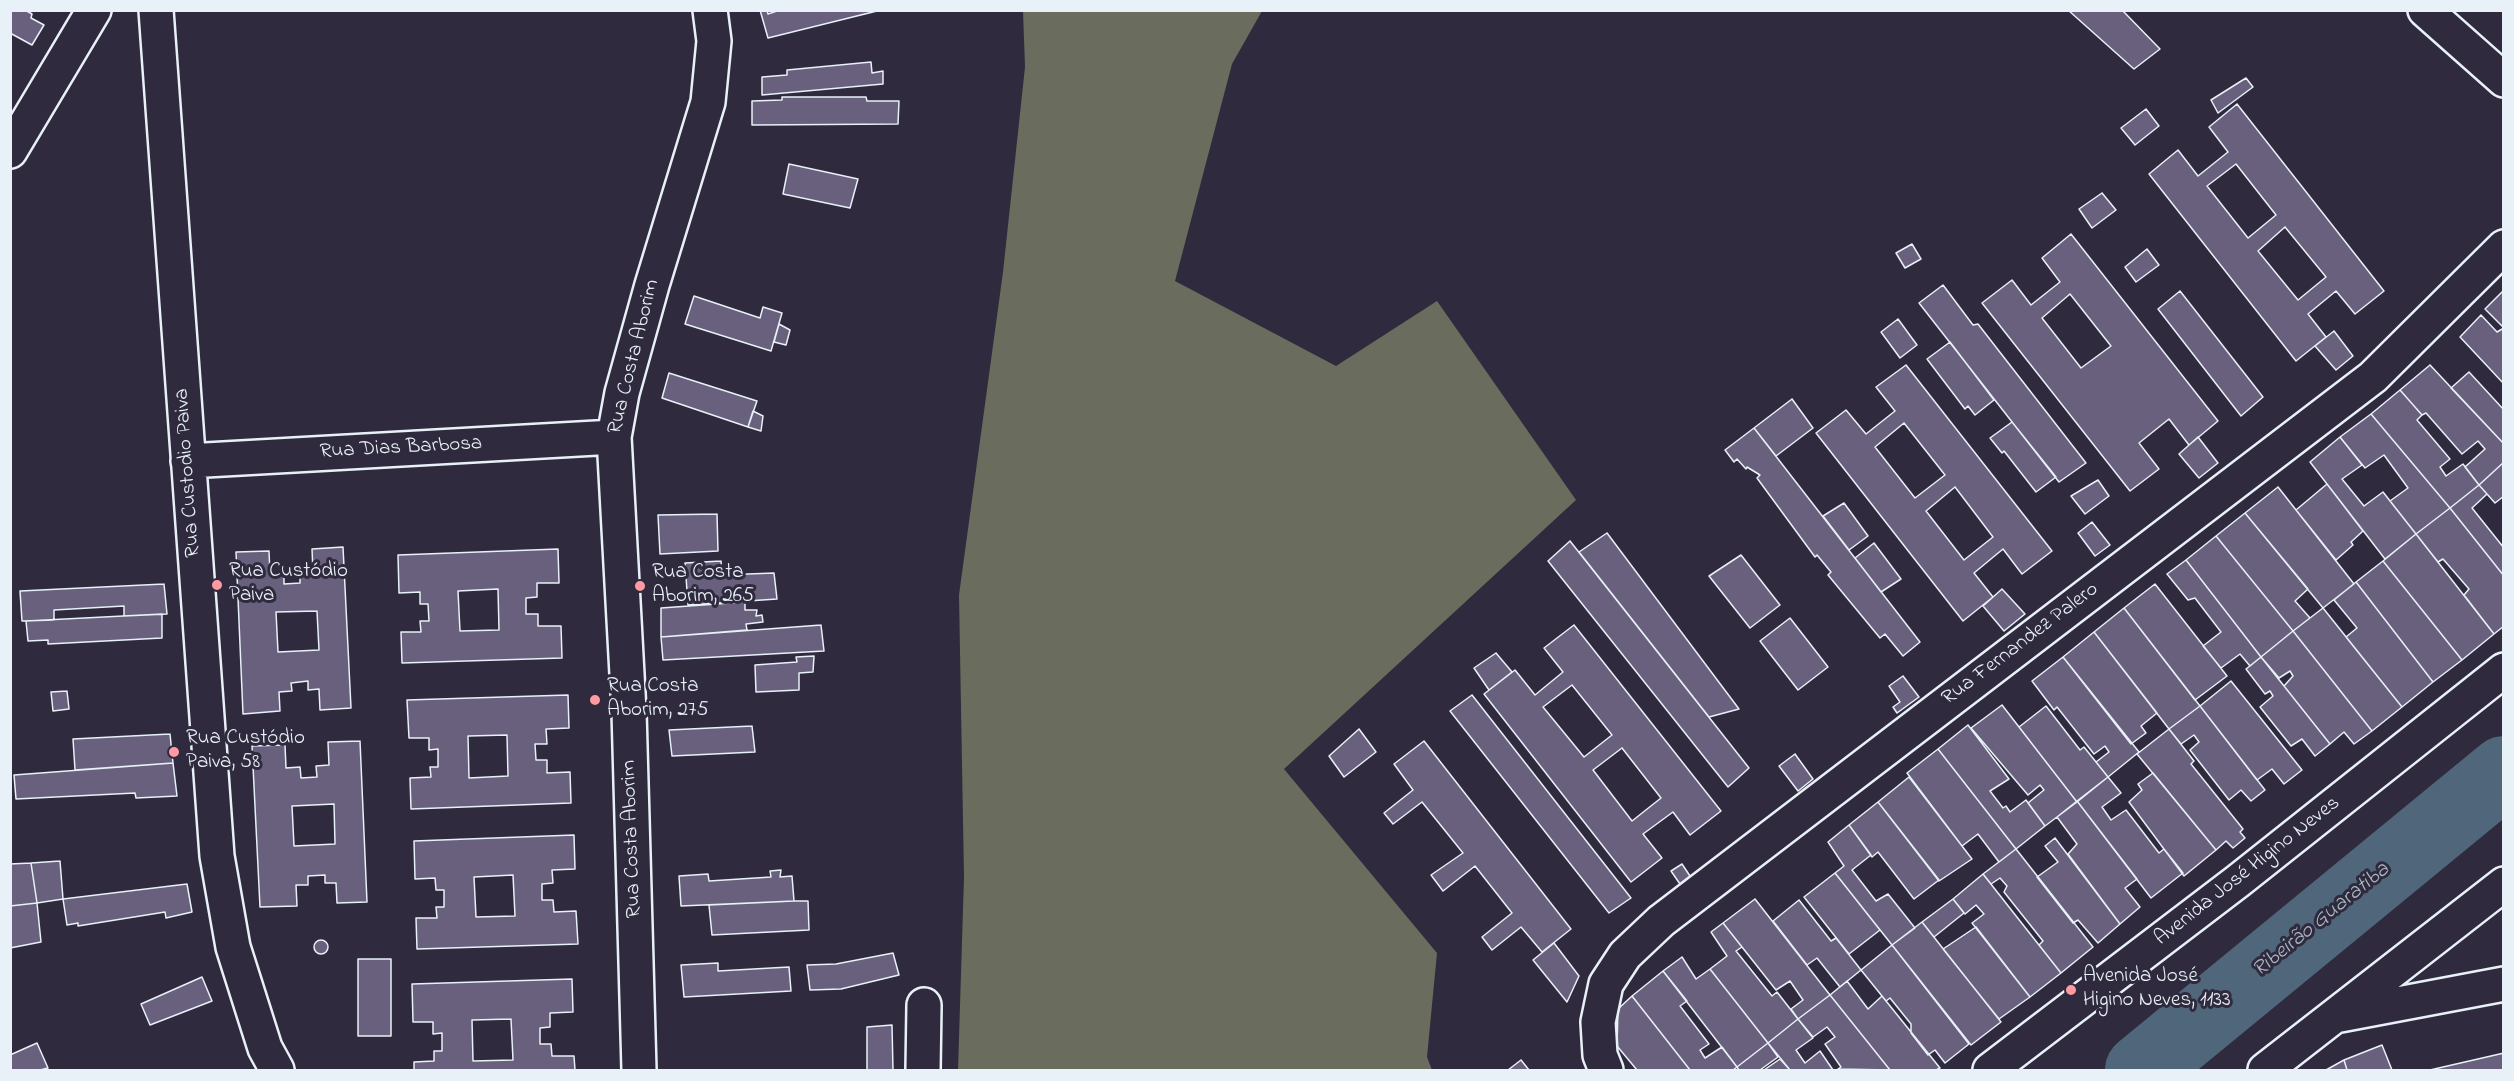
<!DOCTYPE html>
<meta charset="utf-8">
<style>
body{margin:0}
#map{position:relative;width:2514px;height:1081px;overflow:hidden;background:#2f2a3d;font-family:"Indie Flower",sans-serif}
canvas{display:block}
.frame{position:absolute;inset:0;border:12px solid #e8f1f8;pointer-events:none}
</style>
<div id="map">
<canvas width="2514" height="1081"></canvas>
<div class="frame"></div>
</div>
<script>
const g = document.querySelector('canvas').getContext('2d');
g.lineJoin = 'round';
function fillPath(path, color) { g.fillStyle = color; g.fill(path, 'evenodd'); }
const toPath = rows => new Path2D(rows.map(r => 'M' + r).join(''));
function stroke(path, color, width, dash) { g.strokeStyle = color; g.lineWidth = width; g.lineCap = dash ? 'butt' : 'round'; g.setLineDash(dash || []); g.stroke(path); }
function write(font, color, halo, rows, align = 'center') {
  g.font = font + ' "Indie Flower",sans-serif'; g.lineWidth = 6; g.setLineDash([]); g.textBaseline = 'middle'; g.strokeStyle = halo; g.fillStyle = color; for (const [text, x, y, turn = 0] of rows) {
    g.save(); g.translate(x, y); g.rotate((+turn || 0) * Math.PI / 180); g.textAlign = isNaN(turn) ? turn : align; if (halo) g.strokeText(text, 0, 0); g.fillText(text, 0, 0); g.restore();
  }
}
const green = toPath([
 [1023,11,1262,11,1232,64,1175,281,1336,366,1437,301,1576,500,1284,769,1437,953,1427,1057,1432,1070,958,1070,964,877,959,595,1003,272,1025,67]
]);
const river = toPath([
 [2141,1070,2504,772]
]);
const building = toPath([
 [10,10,25,10,32,14,31,18,44,25,32,45,10,33,10,10],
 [760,10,767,10,768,14,780,10,881,10,768,38,760,10],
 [2068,10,2122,10,2160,49,2134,69,2068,10],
 [871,62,872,73,883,71,883,84,762,95,762,77,787,75,787,70,871,62],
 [2246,78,2253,87,2218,113,2211,100,2246,78],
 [782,97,866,97,867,101,899,101,898,124,752,125,752,101,782,100,782,97],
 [2237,104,2384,291,2355,314,2336,291,2308,314,2326,337,2296,361,2149,174,2178,150,2198,176,2228,152,2209,127,2237,104],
 [2236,164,2276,215,2248,238,2207,186,2236,164],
 [2285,227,2326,277,2298,300,2258,251,2285,227],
 [2146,109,2159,126,2135,145,2121,128,2146,109],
 [789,164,858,179,850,208,783,194,789,164],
 [2102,193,2116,210,2092,228,2079,209,2102,193],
 [2071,234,2218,421,2189,445,2169,419,2139,443,2159,469,2130,491,1982,303,2012,280,2031,305,2060,282,2042,258,2071,234],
 [2070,294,2111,346,2081,368,2042,318,2070,294],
 [1912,244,1921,259,1905,268,1896,253,1912,244],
 [2147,249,2159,265,2136,282,2125,267,2147,249],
 [1943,285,1973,325,1978,324,2086,463,2059,482,1919,303,1943,285],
 [2504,290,2504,328,2485,309,2504,290],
 [2180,291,2263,397,2241,416,2158,309,2180,291],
 [694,296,760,318,763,307,782,313,771,351,685,324,694,296],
 [2481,315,2497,332,2504,328,2504,384,2460,337,2481,315],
 [1898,319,1917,345,1900,358,1881,332,1898,319],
 [779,324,790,330,786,345,774,342,779,324],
 [2334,331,2353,356,2336,370,2315,346,2334,331],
 [1950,342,1994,400,1975,415,1968,406,1965,409,1927,359,1950,342],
 [1906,365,2052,551,2022,574,2003,549,1974,573,1993,597,1963,621,1816,433,1846,410,1866,434,1895,411,1876,387,1906,365],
 [1904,423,1945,475,1915,498,1875,447,1904,423],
 [1955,487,1993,537,1964,560,1926,511,1955,487],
 [2430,365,2504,444,2504,462,2479,485,2465,467,2485,449,2478,441,2462,454,2426,413,2422,415,2400,390,2430,365],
 [2469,372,2504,410,2504,444,2451,388,2469,372],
 [669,373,757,401,748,427,662,398,669,373],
 [2400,390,2422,415,2417,420,2450,459,2440,467,2446,476,2463,464,2479,485,2450,508,2371,414,2400,390],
 [1792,399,1813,428,1776,456,1754,428,1792,399],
 [753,411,763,416,761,431,748,427,753,411],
 [2371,414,2450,508,2416,534,2390,501,2408,488,2384,455,2365,468,2340,437,2371,414],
 [2012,422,2056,477,2036,492,2004,451,2002,453,1990,438,2012,422],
 [1754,428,1920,642,1903,656,1885,634,1880,638,1828,575,1831,572,1817,555,1815,557,1757,478,1760,475,1747,467,1746,469,1737,459,1734,462,1725,450,1754,428],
 [2198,437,2218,463,2199,478,2179,454,2198,437],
 [2340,437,2362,465,2342,479,2364,506,2383,492,2416,534,2385,559,2310,462,2340,437],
 [2504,462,2504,496,2495,503,2479,485,2504,462],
 [2098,480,2109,496,2085,514,2071,496,2098,480],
 [2327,484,2363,531,2351,542,2353,545,2336,560,2296,510,2327,484],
 [2479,485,2487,494,2472,508,2504,548,2504,576,2450,508,2479,485],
 [2278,487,2354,584,2323,608,2245,513,2278,487],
 [1844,503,1868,536,1849,550,1823,516,1844,503],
 [2450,508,2504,576,2504,626,2494,634,2464,595,2469,589,2443,559,2438,562,2416,534,2450,508],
 [2245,513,2308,589,2295,601,2310,618,2293,631,2216,536,2245,513],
 [717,514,718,551,660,554,658,515,717,514],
 [2092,522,2110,545,2095,556,2078,533,2092,522],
 [1607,533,1739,709,1709,717,1579,552,1607,533],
 [2416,534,2494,634,2462,660,2383,561,2416,534],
 [2216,536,2293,631,2261,657,2186,560,2216,536],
 [1570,541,1749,768,1728,787,1548,561,1570,541],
 [1874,543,1901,579,1881,592,1855,558,1874,543],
 [343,547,351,708,320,710,319,689,308,690,308,681,291,683,292,691,279,692,280,711,243,714,236,552,269,551,270,574,284,573,284,584,300,583,300,572,313,572,312,549,343,547],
 [317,611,319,650,278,652,276,612,317,611],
 [558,549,559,583,537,583,537,597,526,598,526,614,538,614,538,626,561,626,562,658,402,663,401,632,421,632,420,621,429,621,428,604,420,604,420,592,399,593,398,555,558,549],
 [498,589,499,630,460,631,458,591,498,589],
 [1741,555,1780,605,1750,628,1709,576,1741,555],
 [2186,560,2261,657,2250,666,2240,654,2221,668,2203,646,2221,632,2195,598,2188,600,2167,574,2186,560],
 [721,561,722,575,774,573,777,599,688,605,685,563,721,561],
 [2383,561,2462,660,2433,682,2356,582,2383,561],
 [2356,582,2433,682,2402,707,2346,637,2357,628,2334,600,2356,582],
 [164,584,167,614,124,616,124,606,54,610,54,620,22,621,20,591,164,584],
 [2155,584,2227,676,2195,700,2124,608,2155,584],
 [2002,589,2025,614,2004,631,1983,606,2002,589],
 [745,602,745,610,757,610,756,616,762,615,763,622,746,624,747,630,661,637,661,608,745,602],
 [2124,608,2200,706,2169,729,2094,632,2124,608],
 [2323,608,2402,707,2372,731,2293,631,2323,608],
 [162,614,162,638,48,644,48,640,28,641,26,621,162,614],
 [1790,618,1828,667,1798,690,1760,641,1790,618],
 [821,625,824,651,663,660,661,637,821,625],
 [1574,625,1721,811,1690,835,1673,812,1643,834,1662,858,1631,882,1484,694,1515,670,1535,695,1563,672,1544,648,1574,625],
 [1572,685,1612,735,1584,757,1543,707,1572,685],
 [1622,748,1661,798,1632,821,1593,770,1622,748],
 [2293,631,2372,731,2354,744,2344,732,2330,744,2284,686,2293,676,2290,671,2279,678,2261,657,2293,631],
 [2094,632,2157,713,2141,726,2146,733,2131,744,2063,657,2094,632],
 [1496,653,1512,672,1489,690,1474,668,1496,653],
 [814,656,813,672,799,673,799,690,756,692,755,665,797,662,796,657,814,656],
 [2063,657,2139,752,2108,777,2096,762,2109,752,2105,746,2094,754,2057,707,2054,710,2032,681,2063,657],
 [2261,657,2330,744,2315,756,2302,739,2291,746,2260,707,2273,696,2270,691,2265,694,2246,669,2261,657],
 [1903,676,1919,697,1897,713,1893,707,1900,702,1889,686,1903,676],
 [2231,681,2302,770,2284,784,2272,769,2257,780,2200,706,2231,681],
 [67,691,69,709,53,711,51,692,67,691],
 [568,695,569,728,546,729,547,744,535,744,536,760,547,760,547,773,570,772,571,803,411,809,410,778,431,777,430,767,438,767,438,749,429,750,429,738,409,738,407,700,568,695],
 [507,735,508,776,469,778,468,736,507,735],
 [1472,695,1631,898,1609,913,1450,711,1472,695],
 [2002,705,2077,802,2045,826,2028,803,2044,790,2040,785,2028,795,1971,728,2002,705],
 [2046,706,2080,750,2084,747,2108,777,2077,802,2019,727,2046,706],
 [2200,706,2265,790,2251,801,2241,790,2229,800,2190,750,2199,742,2194,735,2181,744,2169,729,2200,706],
 [1968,725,2009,779,1990,791,2003,808,2006,806,2010,812,2026,800,2045,826,2016,849,1938,749,1968,725],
 [752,726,755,752,672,756,669,730,752,726],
 [1359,729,1376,752,1344,777,1329,756,1359,729],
 [2169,729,2194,761,2191,764,2243,829,2240,832,2245,838,2233,848,2226,841,2216,850,2137,754,2169,729],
 [170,734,173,763,75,770,73,739,170,734],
 [360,741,367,902,337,903,336,883,325,883,325,875,308,876,308,885,296,885,297,906,260,907,252,746,285,745,286,768,300,767,301,778,317,777,316,766,329,765,328,742,360,741],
 [334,804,335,844,294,846,292,806,334,804],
 [1424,741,1571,929,1542,952,1521,927,1492,950,1482,937,1512,913,1475,866,1443,891,1431,875,1463,853,1422,802,1393,824,1384,813,1413,790,1394,764,1424,741],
 [1938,749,2016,849,1999,862,1978,834,1962,846,1907,773,1938,749],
 [1795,754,1813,779,1798,791,1779,766,1795,754],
 [173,763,177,796,136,798,135,793,16,799,14,775,173,763],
 [2153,773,2216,850,2184,876,2129,802,2142,790,2138,784,2153,773],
 [1909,777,1972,859,1939,881,1878,802,1909,777],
 [2108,777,2121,793,2102,807,2111,820,2126,810,2159,853,2164,849,2183,873,2151,898,2077,801,2108,777],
 [2077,801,2137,879,2125,888,2140,907,2120,924,2068,854,2077,844,2057,817,2077,801],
 [1878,802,1939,880,1914,899,1878,852,1872,857,1849,825,1878,802],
 [1849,825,1871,855,1852,870,1876,901,1888,894,1915,928,1892,945,1835,873,1844,866,1828,842,1849,825],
 [574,835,575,869,552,870,553,883,542,884,542,900,553,900,554,912,576,911,578,944,417,949,416,918,437,918,436,907,444,907,444,890,436,890,435,878,415,879,414,841,574,835],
 [513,875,515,916,476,917,474,877,513,875],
 [2055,838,2120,924,2098,943,2078,920,2073,923,2037,877,2058,862,2045,846,2055,838],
 [2016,849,2093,947,2061,973,2039,945,2043,941,2004,892,2007,886,2000,878,1991,884,1983,874,2016,849],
 [60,861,63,899,37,903,31,863,60,861],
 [31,863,37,903,10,906,10,864,31,863],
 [1682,864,1690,876,1680,884,1671,871,1682,864],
 [781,870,780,877,792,876,794,901,681,906,679,876,708,874,709,881,771,877,770,871,781,870],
 [1835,873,1880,930,1849,954,1804,897,1835,873],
 [1983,874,2061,973,2030,997,1972,923,1984,914,1976,905,1965,914,1953,899,1983,874],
 [187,884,192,912,166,918,165,912,78,926,78,923,67,925,63,899,187,884],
 [1755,899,1830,995,1798,1019,1791,1009,1803,1000,1790,981,1776,990,1723,923,1755,899],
 [1953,899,1964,913,1934,937,1922,922,1953,899],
 [1799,900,1831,941,1836,938,1861,970,1840,987,1817,958,1807,965,1773,921,1799,900],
 [794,901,808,901,809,930,712,935,709,905,794,901],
 [37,903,41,942,10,948,10,906,37,903],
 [1922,922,2001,1022,1971,1045,1892,945,1922,922],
 [1723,923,1742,947,1736,951,1772,996,1777,992,1798,1019,1768,1043,1710,969,1727,956,1711,932,1723,923],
 [1976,927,2030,997,1999,1019,1943,949,1976,927],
 '314 947a7 7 0 1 1 14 0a7 7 0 1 1-14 0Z',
 [1554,943,1579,976,1567,1002,1533,960,1554,943],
 [1892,945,1969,1044,1945,1063,1935,1050,1928,1055,1911,1033,1911,1024,1890,998,1886,1001,1882,996,1861,970,1892,945],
 [893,953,899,975,841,989,810,990,807,965,836,964,893,953],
 [1682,957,1696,979,1710,969,1768,1043,1737,1067,1663,971,1682,957],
 [358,959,391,959,391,1036,358,1036,358,959],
 [718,963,718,971,789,967,791,991,684,997,681,965,718,963],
 [1663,971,1687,1001,1680,1006,1709,1044,1700,1050,1705,1058,1722,1047,1737,1067,1733,1070,1690,1070,1632,996,1663,971],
 [202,977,212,1001,150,1025,141,1004,202,977],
 [572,979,573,1012,550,1013,550,1027,540,1028,540,1044,551,1044,552,1056,574,1056,575,1070,414,1070,414,1062,434,1061,434,1051,442,1051,442,1033,433,1034,433,1022,413,1022,412,984,572,979],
 [511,1019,513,1060,473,1061,472,1020,511,1019],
 [1847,981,1868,1009,1882,996,1940,1068,1936,1070,1890,1070,1830,995,1847,981],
 [1830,995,1890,1070,1838,1069,1841,1067,1825,1044,1835,1037,1827,1027,1813,1037,1798,1019,1830,995],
 [1632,996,1690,1070,1637,1070,1617,1046,1618,1009,1632,996],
 [1798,1019,1813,1038,1796,1050,1805,1063,1820,1051,1833,1070,1790,1070,1768,1043,1798,1019],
 [892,1025,893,1070,867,1070,867,1027,892,1025],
 [37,1043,48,1068,40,1070,10,1070,10,1055,37,1043],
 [1768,1043,1778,1057,1760,1070,1739,1070,1737,1067,1768,1043],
 [2382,1045,2392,1070,2347,1070,2344,1060,2382,1045],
 [2504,1053,2504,1070,2430,1070,2504,1053],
 [1780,1059,1790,1070,1764,1070,1780,1059],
 [1521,1060,1529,1070,1508,1070,1521,1060],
 [2344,1060,2347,1070,2326,1070,2344,1060]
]);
const minor = toPath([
 [156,10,217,856,233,947,265,1048,277,1070],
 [2425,10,2504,80],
 [10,151,94,10],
 [188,461,614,437],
 [2340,1015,2504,984],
 [639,1070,629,711,614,437,622,393,652,285,708,102,714,41,710,10],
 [923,1070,924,1005],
 [1606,1070,1600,1055,1598,1022,1606,984,1625,955,1661,921,2373,377,2504,247],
 [1990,1070,2238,881,2504,670],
 [2265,1070,2504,884]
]);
const markers = [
 [217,585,6,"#ff9aa2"],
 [640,586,6,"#ff9aa2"],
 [595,700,6,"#ff9aa2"],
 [174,752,6,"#ff9aa2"],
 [2071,990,6,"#ff9aa2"]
];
const streetNames = [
 ["Rua Costa Aborim",635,357,-76],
 ["Rua Dias Barbosa",401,449,-3],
 ["Rua Custodio Paiva",189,473,-94],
 ["Rua Fernandez Palero",2021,645,-37],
 ["Rua Costa Aborim",633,839,-92],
 ["Avenida José Higino Neves",2248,872,-38]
];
const poiNames = [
 ["Rua Custódio",229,573],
 ["Paiva",229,597],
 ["Rua Costa",652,574],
 ["Aborim, 265",652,598],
 ["Rua Costa",607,688],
 ["Aborim, 275",607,712],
 ["Rua Custódio",186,740],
 ["Paiva, 58",186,764],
 ["Avenida José",2083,978],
 ["Higino Neves, 1133",2083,1002]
];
const waterNames = [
 ["Ribeirão Guaratiba",2322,921,-39]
];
fillPath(green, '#6a6c5d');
stroke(river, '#50677b', 72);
fillPath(building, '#68607d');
stroke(building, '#e8f1f8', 1.5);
stroke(minor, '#e8f1f8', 38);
stroke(minor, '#2f2a3d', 33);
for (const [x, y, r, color] of markers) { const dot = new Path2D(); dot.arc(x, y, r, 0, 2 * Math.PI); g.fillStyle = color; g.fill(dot); stroke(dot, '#2f2a3d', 2); }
write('21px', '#e8f1f8', '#2f2a3d', streetNames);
write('21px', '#e8f1f8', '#2f2a3d', poiNames, 'left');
write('italic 22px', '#abbac6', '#2f2a3d', waterNames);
</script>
